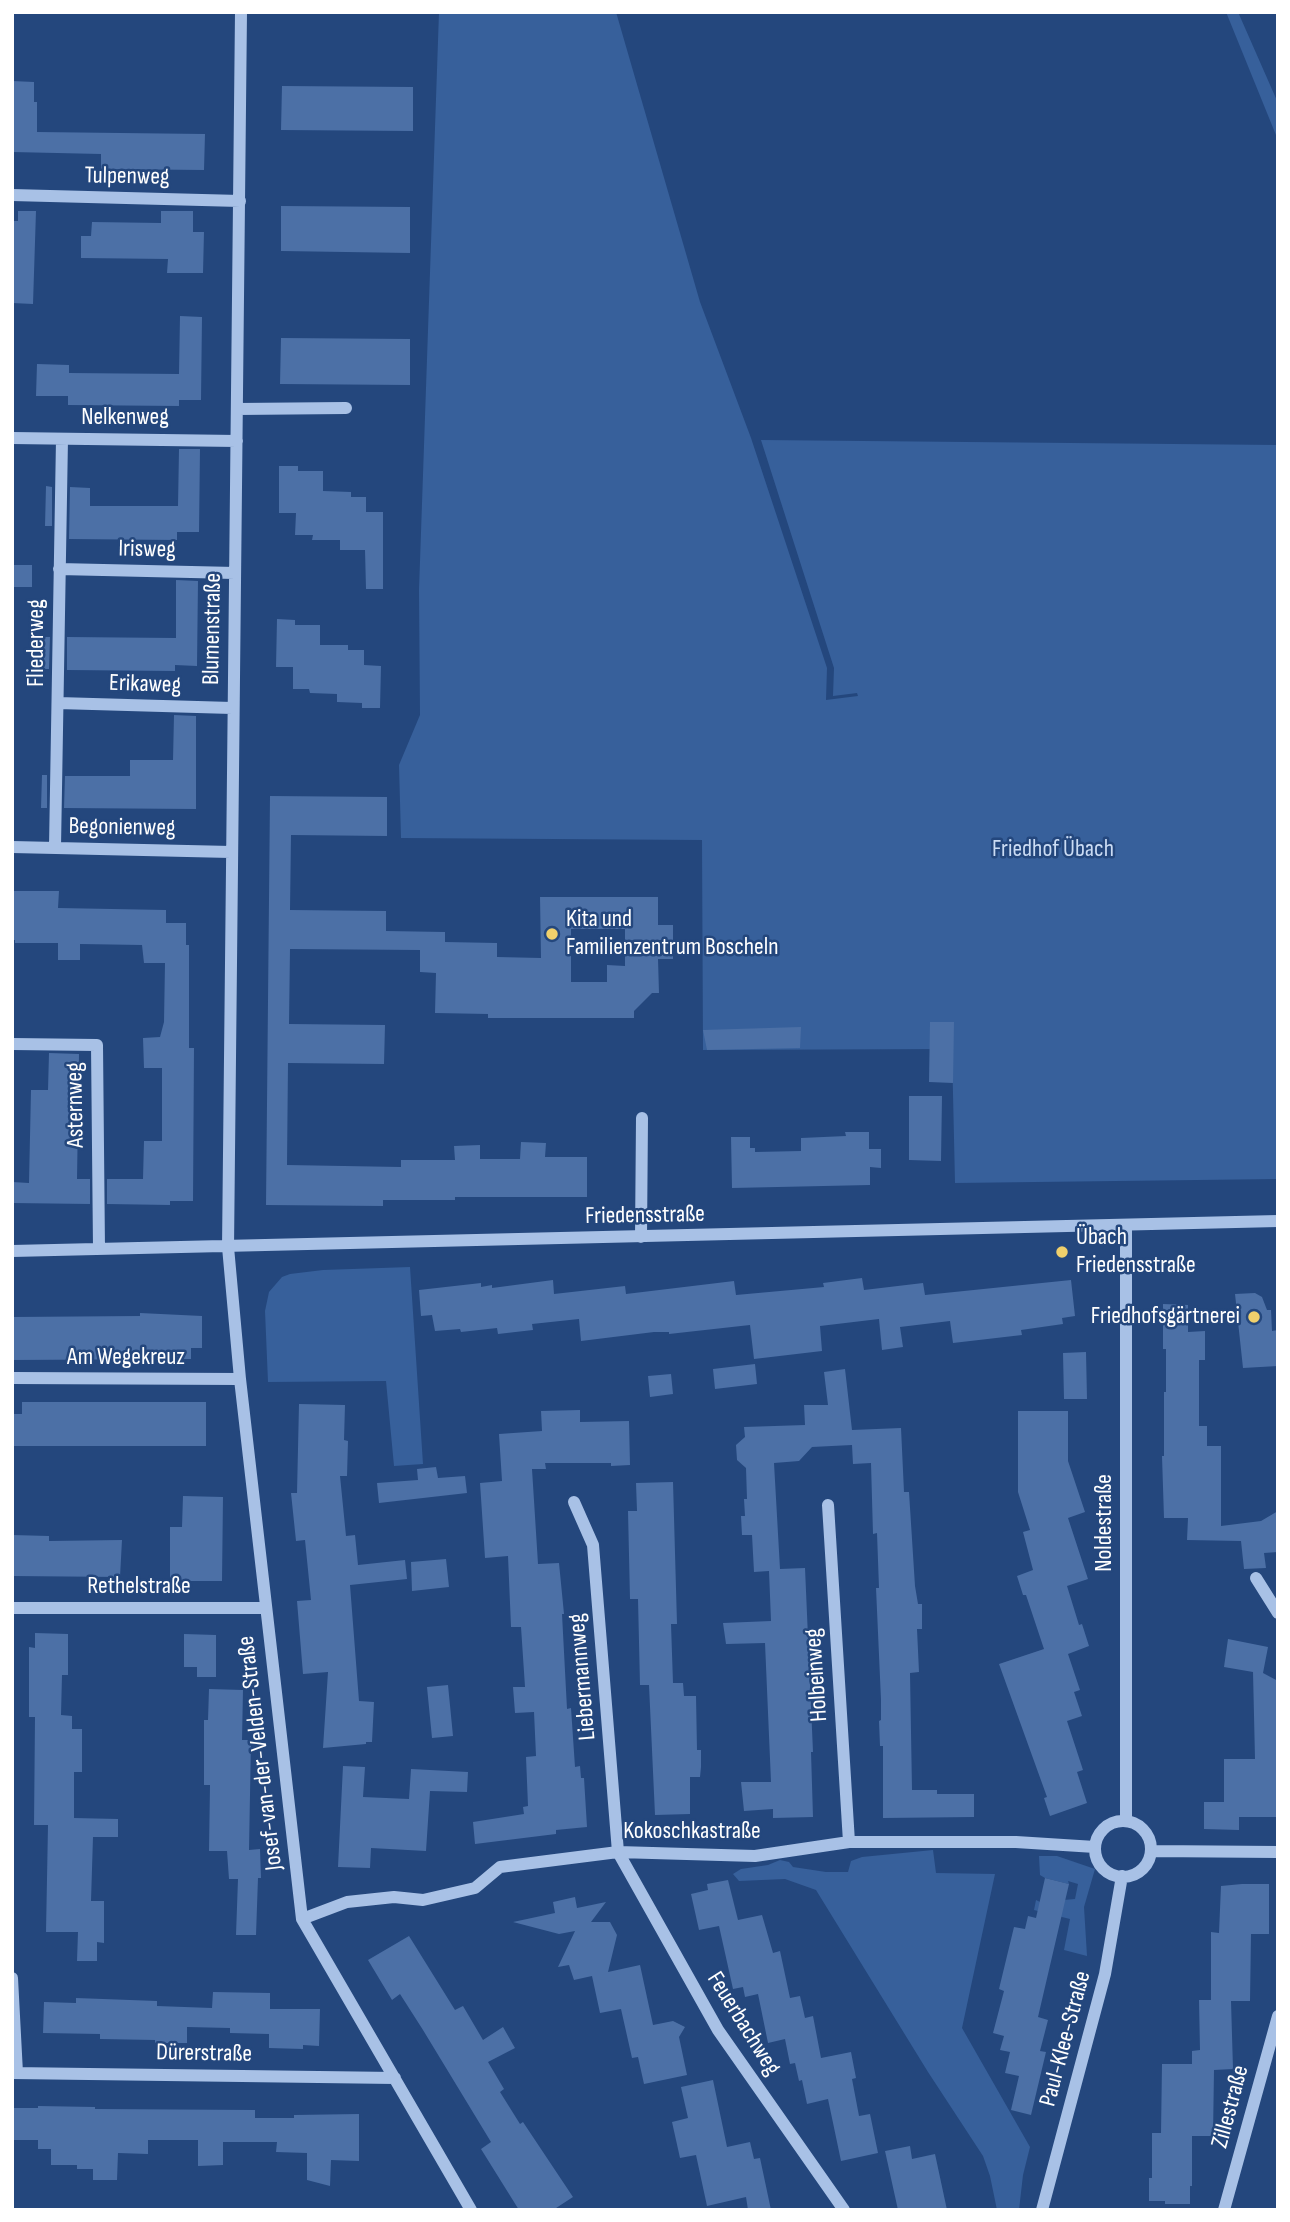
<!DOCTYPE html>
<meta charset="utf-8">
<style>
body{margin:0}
#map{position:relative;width:1290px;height:2222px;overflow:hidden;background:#24477d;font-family:"Sofia Sans Condensed",sans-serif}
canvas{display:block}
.frame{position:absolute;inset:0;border:14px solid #fff;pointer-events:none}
</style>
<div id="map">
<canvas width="1290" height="2222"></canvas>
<div class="frame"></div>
</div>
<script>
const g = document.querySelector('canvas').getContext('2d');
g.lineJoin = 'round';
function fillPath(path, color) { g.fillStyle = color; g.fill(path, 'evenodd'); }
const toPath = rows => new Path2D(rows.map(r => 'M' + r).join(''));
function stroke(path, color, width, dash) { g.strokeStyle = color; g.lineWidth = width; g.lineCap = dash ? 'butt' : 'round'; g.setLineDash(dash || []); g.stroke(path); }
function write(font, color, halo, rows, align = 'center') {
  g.font = font + ' "Sofia Sans Condensed",sans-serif'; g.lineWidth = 5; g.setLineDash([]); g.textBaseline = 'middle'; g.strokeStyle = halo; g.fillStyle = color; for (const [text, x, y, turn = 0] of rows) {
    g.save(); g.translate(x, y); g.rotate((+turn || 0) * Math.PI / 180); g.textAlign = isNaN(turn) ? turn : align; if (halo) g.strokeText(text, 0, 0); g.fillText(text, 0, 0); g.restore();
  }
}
const green = toPath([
 [439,12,616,12,700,302,751,438,827,668,826,700,858,696,857,693,833,696,834,668,761,440,1278,445,1278,1179,955,1183,952,1049,703,1050,702,840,401,838,399,765,420,715,419,590],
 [1226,12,1238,12,1278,103,1278,140],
 [410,1267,423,1464,394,1466,386,1381,268,1382,265,1311,269,1292,282,1277,290,1274,323,1270],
 [933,1850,936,1873,995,1874,962,2028,1030,2147,1023,2175,1019,2210,997,2210,990,2176,983,2156,928,2072,816,1890,785,1879,739,1881,733,1874,741,1869,768,1865,780,1860,789,1862,793,1867,826,1872,848,1872,851,1861,862,1857],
 [1039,1856,1057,1856,1095,1869,1084,1907,1087,1956,1064,1950,1070,1919,1034,1910,1036,1900,1040,1902,1075,1899,1078,1884,1068,1881,1069,1884,1045,1878,1040,1875]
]);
const building = toPath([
 [12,81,34,82,34,102,37,102,37,132,205,134,204,170,101,169,101,154,12,152],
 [282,86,413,87,413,131,281,130],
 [281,206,410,207,410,253,281,251],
 [18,211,36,211,33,304,12,303,12,221,18,221],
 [161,211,193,211,193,232,204,232,203,273,167,273,168,259,81,258,81,236,91,236,92,222,161,223],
 [180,316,202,317,201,400,179,400,179,406,68,405,68,396,36,396,37,364,69,365,69,373,179,374],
 [281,338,410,339,410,385,280,384],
 [179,449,200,449,199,532,177,532,177,540,69,539,70,487,90,488,90,506,178,506],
 [279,466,298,466,298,471,323,471,323,491,351,492,351,497,366,497,366,512,383,512,383,589,366,589,365,550,340,550,340,540,312,540,313,535,295,535,296,513,279,513],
 [46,486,52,487,52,526,45,526],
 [12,565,32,565,32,587,12,587],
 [176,580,198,581,197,666,175,665,175,671,67,670,67,637,176,638],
 [277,619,295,620,295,625,320,625,320,645,348,645,348,650,364,650,364,665,381,666,380,708,362,708,362,703,337,702,337,694,310,693,309,689,293,689,293,667,276,667],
 [43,637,50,637,49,669,43,669],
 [174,715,196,716,196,809,64,808,65,776,130,776,130,760,173,760],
 [42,775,47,775,47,808,41,808],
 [270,796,387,797,387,836,291,835,290,910,386,911,386,931,445,932,445,942,497,943,497,957,541,958,540,897,658,897,658,925,673,925,673,959,658,959,659,993,652,993,634,1011,634,1018,488,1018,488,1014,435,1013,436,973,420,972,420,950,290,949,289,1024,385,1025,384,1064,288,1063,287,1165,401,1167,401,1160,455,1160,454,1146,480,1145,480,1159,520,1159,521,1142,546,1143,545,1157,587,1157,587,1197,455,1197,455,1200,383,1200,383,1206,266,1205],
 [571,929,625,929,625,966,607,965,607,982,571,982],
 [12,891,59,891,58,908,166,910,166,923,186,923,186,945,189,945,189,1048,194,1048,193,1201,170,1201,170,1205,107,1204,107,1179,143,1179,144,1141,162,1141,162,1068,144,1068,143,1038,160,1037,164,1022,165,963,144,963,142,945,80,944,80,960,58,960,58,943,15,943,15,940,12,940],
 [930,1022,954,1022,953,1083,929,1082],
 [801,1027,800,1048,707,1050,703,1030],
 [49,1053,79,1054,77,1179,90,1179,90,1204,12,1203,12,1182,29,1183,31,1090,48,1090],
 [909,1096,942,1096,941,1161,909,1160],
 [845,1132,869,1132,869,1149,881,1149,881,1168,870,1167,870,1185,732,1188,731,1137,750,1137,750,1148,755,1148,755,1152,801,1151,801,1138,846,1136],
 [862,1278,864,1290,923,1283,925,1295,1071,1280,1075,1316,1062,1318,1063,1324,1021,1330,1022,1335,953,1343,950,1321,900,1327,903,1347,882,1350,879,1319,820,1326,822,1351,754,1359,750,1325,669,1334,669,1332,654,1332,581,1341,579,1319,532,1324,533,1330,498,1334,497,1328,461,1332,460,1329,435,1331,432,1315,421,1316,419,1290,481,1283,481,1287,492,1285,492,1288,553,1280,554,1294,625,1286,626,1294,734,1281,736,1295,824,1287,823,1283],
 [1255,1293,1262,1297,1267,1310,1271,1310,1272,1331,1278,1330,1278,1366,1243,1368,1235,1294],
 [1163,1304,1188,1305,1188,1332,1205,1331,1205,1360,1199,1360,1199,1426,1207,1426,1207,1446,1221,1446,1221,1526,1261,1521,1278,1511,1278,1552,1264,1553,1266,1568,1244,1569,1241,1541,1187,1540,1188,1518,1164,1518,1162,1456,1164,1456,1164,1392,1166,1392,1166,1349,1163,1349],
 [140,1313,202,1316,202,1348,191,1348,191,1359,12,1360,12,1317,140,1316],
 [1086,1352,1087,1399,1064,1399,1063,1353],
 [755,1364,757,1384,715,1389,713,1369],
 [845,1369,852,1430,901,1428,904,1492,909,1492,915,1586,918,1604,922,1604,922,1629,917,1629,919,1672,910,1673,912,1790,937,1790,937,1794,974,1794,974,1817,883,1818,883,1746,880,1746,879,1721,881,1720,881,1700,876,1588,879,1588,877,1533,873,1534,871,1463,853,1464,852,1445,812,1447,799,1461,774,1463,780,1569,805,1568,813,1752,811,1752,813,1817,773,1818,773,1809,744,1811,741,1782,771,1782,765,1643,726,1644,723,1623,771,1621,769,1571,754,1572,752,1535,742,1535,741,1516,745,1516,744,1499,747,1499,746,1468,737,1460,736,1445,745,1437,744,1427,805,1425,804,1405,828,1405,824,1372],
 [671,1374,673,1394,650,1397,648,1376],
 [22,1402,206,1402,206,1446,12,1446,12,1414,22,1414],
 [299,1404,345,1405,344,1440,348,1441,347,1476,340,1476,346,1536,355,1535,358,1565,405,1560,407,1579,350,1585,359,1701,374,1702,372,1742,366,1742,366,1744,323,1748,328,1672,303,1674,297,1601,311,1600,305,1540,296,1541,291,1493,297,1493],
 [580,1410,580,1422,629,1421,630,1465,611,1466,611,1463,545,1463,546,1469,532,1469,538,1564,559,1563,564,1614,562,1614,567,1709,571,1708,575,1767,580,1766,581,1778,584,1778,587,1827,556,1830,556,1834,475,1844,473,1822,524,1814,523,1807,528,1806,526,1757,536,1756,534,1712,515,1713,513,1687,525,1687,521,1627,511,1627,508,1556,485,1558,480,1483,502,1481,499,1434,542,1431,541,1411],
 [1018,1411,1068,1411,1068,1461,1085,1512,1068,1518,1088,1579,1067,1586,1079,1625,1082,1624,1089,1646,1068,1654,1080,1690,1074,1692,1082,1716,1067,1721,1083,1770,1077,1772,1087,1803,1050,1816,1044,1798,1047,1797,999,1664,1044,1649,1026,1595,1023,1595,1017,1576,1033,1570,1023,1532,1030,1530,1018,1492],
 [436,1467,438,1478,465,1476,467,1493,379,1503,377,1483,418,1480,417,1469],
 [673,1482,677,1624,671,1624,673,1683,683,1683,684,1696,696,1696,697,1750,701,1750,701,1767,700,1777,690,1777,690,1814,655,1815,649,1685,640,1685,638,1599,630,1599,628,1511,637,1511,636,1483],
 [183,1496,223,1497,222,1581,170,1581,170,1527,182,1527],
 [12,1535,49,1536,49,1541,122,1540,120,1577,12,1576],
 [446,1559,449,1587,412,1591,411,1562],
 [35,1633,68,1634,68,1675,62,1675,61,1715,72,1716,72,1729,82,1729,82,1772,74,1772,74,1818,118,1819,118,1837,93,1837,91,1901,104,1901,104,1943,97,1942,97,1961,77,1961,78,1932,46,1932,48,1825,34,1825,35,1717,29,1717,29,1647,35,1648],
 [184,1634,216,1635,216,1677,197,1677,197,1667,184,1667],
 [1228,1639,1268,1647,1263,1673,1278,1681,1278,1817,1239,1817,1239,1830,1204,1829,1204,1802,1224,1802,1224,1759,1255,1759,1253,1672,1224,1667],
 [448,1685,453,1736,432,1738,427,1687],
 [209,1689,243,1690,242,1740,251,1740,249,1850,260,1849,261,1878,258,1878,256,1935,236,1935,238,1879,229,1879,227,1851,209,1851,210,1785,204,1785,204,1720,208,1720],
 [343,1766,365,1767,363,1797,409,1799,411,1769,468,1772,467,1792,430,1791,426,1851,371,1848,370,1868,338,1867],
 [1045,1878,1069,1884,1038,2017,1048,2020,1040,2051,1046,2052,1031,2115,1011,2110,1019,2076,1005,2073,1010,2052,1000,2050,1004,2036,993,2033,1004,1991,999,1989,1014,1927,1025,1929,1028,1916,1036,1918],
 [728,1880,738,1920,762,1915,773,1953,780,1951,790,1998,800,1996,805,2018,813,2016,821,2058,851,2052,856,2078,852,2079,859,2116,870,2114,878,2153,841,2161,828,2099,807,2104,802,2080,799,2081,795,2063,790,2064,785,2039,768,2043,758,1994,745,1997,743,1987,733,1989,719,1926,699,1930,691,1894,708,1890,707,1884],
 [1242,1884,1269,1884,1269,1934,1251,1934,1250,2001,1231,2001,1233,2069,1214,2070,1213,2136,1192,2136,1192,2186,1190,2186,1190,2204,1165,2204,1165,2201,1149,2201,1149,2178,1152,2178,1152,2133,1161,2133,1162,2064,1192,2064,1192,2051,1200,2050,1199,2000,1211,2000,1211,1932,1219,1933,1221,1886],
 [575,1897,577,1908,606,1902,591,1922,610,1922,617,1935,608,1972,640,1965,653,2025,673,2021,685,2027,679,2037,687,2075,644,2084,638,2057,632,2058,621,2009,600,2013,592,1976,574,1980,569,1965,558,1967,575,1931,559,1934,513,1922,555,1913,553,1902],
 [409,1936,455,2010,463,2006,483,2040,503,2027,515,2048,488,2062,504,2089,500,2092,520,2124,523,2122,573,2197,553,2210,519,2210,481,2149,491,2142,423,2030,400,1994,392,2000,368,1960],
 [213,1992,270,1993,270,2009,320,2009,319,2046,303,2045,303,2049,269,2048,269,2034,230,2033,230,2028,187,2027,187,2043,155,2043,155,2040,100,2039,100,2034,43,2033,44,2002,76,2003,76,1998,157,2001,157,2006,212,2008],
 [713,2080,727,2147,750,2142,754,2159,760,2158,771,2210,748,2210,746,2197,707,2206,696,2155,680,2158,672,2122,688,2118,681,2087],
 [38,2106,95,2107,95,2109,255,2110,255,2118,294,2118,294,2115,359,2114,359,2161,331,2160,330,2186,307,2180,307,2153,276,2152,277,2142,223,2142,223,2165,198,2166,198,2140,148,2140,148,2154,118,2153,117,2180,93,2180,93,2169,77,2169,77,2165,51,2165,51,2149,38,2149,38,2140,12,2140,12,2108,38,2108],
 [910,2146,912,2159,935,2154,947,2210,898,2210,885,2151]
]);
const minor = toPath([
 [241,12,228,1247,240,1379,302,1919,471,2210],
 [12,195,240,201],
 [237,409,346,408],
 [12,438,237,441],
 [59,569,235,573],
 [58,703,232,708],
 [12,847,231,852],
 [55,847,62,439],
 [12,1044,97,1045,99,1249],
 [641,1237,642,1118],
 [12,1251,1278,1221],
 [12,1378,240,1379],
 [574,1502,593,1545,618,1852,718,2030,844,2210],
 [828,1505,849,1842],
 [1256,1578,1278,1613],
 [12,1608,266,1608],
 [1126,1821,1126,1226],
 '1095 1849a28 28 0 1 1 56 0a28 28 0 1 1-56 0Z',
 [1151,1851,1278,1852],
 [302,1919,347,1902,394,1897,423,1900,475,1888,500,1867,618,1852,755,1856,849,1842,1016,1842,1095,1847],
 [12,1978,17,2073],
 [12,2073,395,2078],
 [1042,2210,1105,1974,1122,1876],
 [1224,2210,1278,2016]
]);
const markers = [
 [552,934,7,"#f0d06c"],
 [1062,1252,7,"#f0d06c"],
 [1254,1317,7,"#f0d06c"]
];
const streetNames = [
 ["Tulpenweg",127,177,1],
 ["Nelkenweg",125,418],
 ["Irisweg",147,550,1],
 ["Blumenstraße",213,629,-89],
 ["Fliederweg",37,643,-90],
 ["Erikaweg",145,685,2],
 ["Begonienweg",122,828,1],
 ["Asternweg",76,1105,-91],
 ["Friedensstraße",645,1216,-1],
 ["Am Wegekreuz",126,1358],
 ["Noldestraße",1105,1523,-90],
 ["Rethelstraße",139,1587],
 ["Holbeinweg",817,1675,-94],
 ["Liebermannweg",583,1677,-95],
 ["Josef-van-der-Velden-Straße",261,1753,-97],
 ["Kokoschkastraße",692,1832],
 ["Feuerbachweg",743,2024,58],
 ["Paul-Klee-Straße",1066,2039,-75],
 ["Dürerstraße",204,2054,1],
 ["Zillestraße",1231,2107,-75]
];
const parkNames = [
 ["Friedhof Übach",1053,850]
];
const poiNames = [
 ["Kita und",566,920],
 ["Familienzentrum Boscheln",566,948],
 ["Übach",1076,1238],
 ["Friedensstraße",1076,1266],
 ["Friedhofsgärtnerei",1240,1317,"right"]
];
fillPath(green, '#37609b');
fillPath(building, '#4c70a6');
stroke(minor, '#a8c1e6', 12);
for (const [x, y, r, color] of markers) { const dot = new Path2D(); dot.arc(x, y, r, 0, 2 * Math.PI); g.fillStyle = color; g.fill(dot); stroke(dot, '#24477d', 2.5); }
write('24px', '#fff', '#24477d', streetNames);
write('24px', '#cbdcf4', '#24477d', parkNames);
write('24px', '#fff', '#24477d', poiNames, 'left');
</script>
